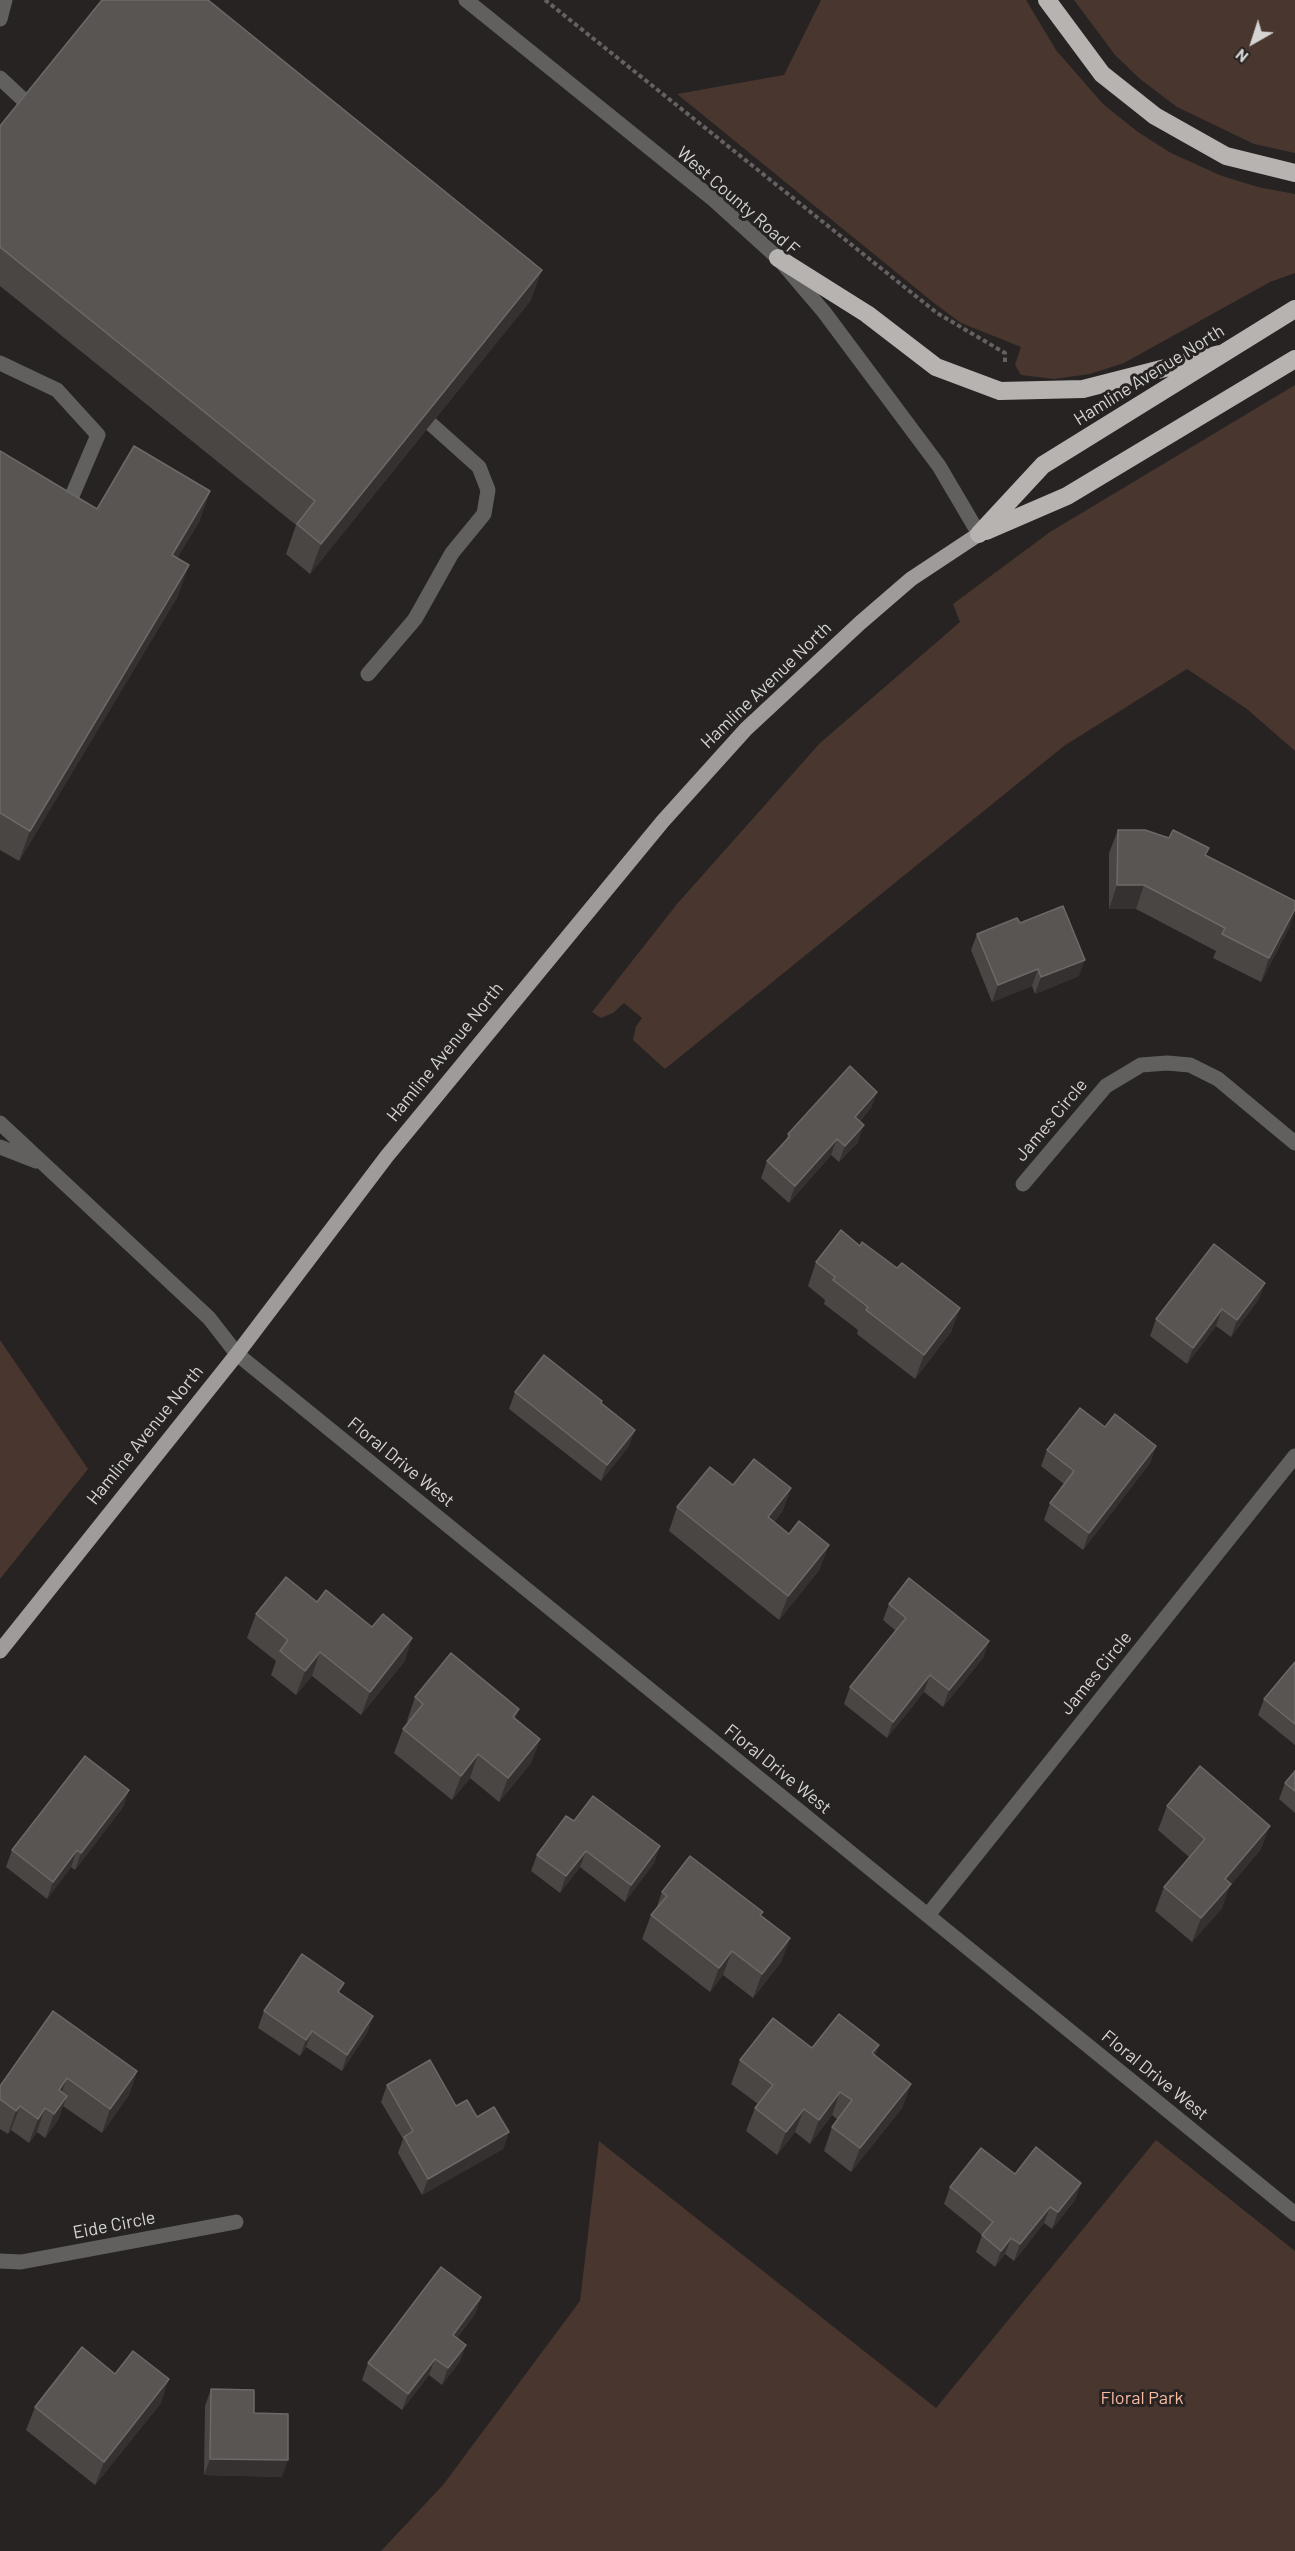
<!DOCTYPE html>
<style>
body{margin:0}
#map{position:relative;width:1295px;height:2551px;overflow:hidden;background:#262322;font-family:Barlow,sans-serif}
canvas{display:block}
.north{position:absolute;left:1223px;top:12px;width:60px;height:60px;-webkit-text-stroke:4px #262322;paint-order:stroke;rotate:219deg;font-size:16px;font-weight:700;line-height:24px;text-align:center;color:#d6d4d3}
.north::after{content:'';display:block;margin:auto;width:21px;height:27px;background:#d6d4d3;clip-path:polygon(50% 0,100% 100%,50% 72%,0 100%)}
</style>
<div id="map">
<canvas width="1295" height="2551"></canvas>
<div class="north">N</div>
</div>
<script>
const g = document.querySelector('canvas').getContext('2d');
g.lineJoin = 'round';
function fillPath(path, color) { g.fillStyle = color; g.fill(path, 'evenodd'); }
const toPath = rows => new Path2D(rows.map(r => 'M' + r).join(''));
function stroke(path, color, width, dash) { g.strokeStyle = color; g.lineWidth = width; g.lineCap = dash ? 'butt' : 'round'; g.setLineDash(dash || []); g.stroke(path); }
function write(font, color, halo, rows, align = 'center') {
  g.font = font + ' Barlow,sans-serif'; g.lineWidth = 6; g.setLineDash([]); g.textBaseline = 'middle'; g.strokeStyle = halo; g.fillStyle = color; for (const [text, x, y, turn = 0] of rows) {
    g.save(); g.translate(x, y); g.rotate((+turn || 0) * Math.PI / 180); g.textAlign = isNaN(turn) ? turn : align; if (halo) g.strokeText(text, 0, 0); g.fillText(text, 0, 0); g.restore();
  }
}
const green = toPath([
 [821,0,1026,0,1056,50,1103,104,1138,132,1171,153,1222,176,1258,187,1295,194,1295,273,1270,282,1124,363,1090,374,1054,379,1021,375,1015,365,1021,347,961,323,934,303,677,94,784,75],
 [1074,0,1295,0,1295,153,1254,144,1177,107,1140,79,1115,55],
 [1295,385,1295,751,1247,709,1187,669,1064,746,665,1069,633,1040,636,1026,642,1018,624,1003,613,1013,601,1018,592,1012,677,904,820,743,960,622,953,604,1050,532],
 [0,1340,88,1469,0,1579],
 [1156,2140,1295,2251,1295,2551,381,2551,443,2485,580,2301,599,2141,936,2408]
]);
const path = toPath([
 [545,0,937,313,1005,353,1005,363]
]);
const service = toPath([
 [0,19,5,0],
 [0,78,30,106],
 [0,363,57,390,98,435,72,496],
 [368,674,415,619,452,553,484,514,488,490,479,467,431,424],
 [0,1123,209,1318,237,1354],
 [0,1147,36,1161]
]);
const minor = toPath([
 [1023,1184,1106,1086,1141,1065,1167,1063,1190,1065,1218,1079,1295,1143],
 [237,1354,1295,2214],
 [928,1915,1295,1456],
 [0,2261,21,2262,236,2222]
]);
const tertiary = toPath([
 [466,0,714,200,778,258,824,312,939,466,979,534]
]);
const primary = toPath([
 [0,1651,237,1354,387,1156,663,821,746,729,860,623,911,579,979,534]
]);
const motorway = toPath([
 [1047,0,1102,74,1155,116,1226,156,1295,173],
 [778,258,867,314,936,367,1000,391,1083,389,1220,354],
 [986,531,1067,496,1295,359],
 [979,534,1043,465,1295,309]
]);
const wall = toPath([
 [0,126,531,300,310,574,286,554,296,525,0,286],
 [0,451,97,509,210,491,199,522,177,558,178,596,19,861,0,850],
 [1118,830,1206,855,1290,926,1261,982,1213,958,1216,951,1136,909,1109,909,1109,853],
 [1020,923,1079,976,1035,994,1032,986,992,1002,971,950,977,934],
 [877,1092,871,1108,860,1121,858,1142,839,1162,831,1155,789,1203,761,1178,767,1161,786,1141,788,1134],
 [860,1246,960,1308,951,1332,915,1379,857,1334,858,1330,824,1304,825,1300,808,1286,816,1262],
 [1259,1299,1231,1337,1216,1326,1187,1364,1150,1336,1156,1319],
 [515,1392,601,1403,629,1446,601,1481,509,1409],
 [1105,1427,1156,1446,1150,1463,1083,1550,1044,1520,1050,1503,1064,1484,1041,1466,1047,1450],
 [733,1485,791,1488,782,1512,774,1522,820,1569,779,1620,669,1531,677,1507],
 [317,1602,372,1627,412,1638,404,1662,361,1715,312,1676,296,1695,271,1675,276,1661,247,1638,256,1614],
 [889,1604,989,1641,983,1658,943,1707,924,1692,887,1738,844,1704,850,1687,896,1631,883,1620],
 [1295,1662,1295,1745,1258,1715,1264,1699],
 [415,1697,516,1720,540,1739,531,1763,499,1802,470,1778,452,1800,394,1753,403,1729,408,1722,407,1721],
 [1295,1771,1295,1813,1279,1799,1285,1783],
 [129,1790,123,1807,75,1870,71,1867,47,1899,6,1867,12,1850],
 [1167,1806,1261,1849,1229,1887,1222,1908,1192,1942,1155,1911,1164,1887,1189,1857,1158,1830],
 [574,1821,660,1846,654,1863,625,1902,580,1867,560,1893,531,1871,537,1855],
 [662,1892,761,1916,790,1938,781,1962,753,1998,723,1975,710,1992,642,1939,651,1915,656,1909],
 [340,1994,373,2016,367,2033,342,2071,306,2047,300,2056,258,2028,264,2011],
 [879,2045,875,2056,911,2084,902,2108,851,2172,824,2151,832,2127,838,2120,832,2115,810,2144,795,2132,777,2155,746,2131,755,2108,758,2104,731,2084,740,2060,812,2048],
 [137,2071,129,2095,102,2133,63,2106,58,2120,45,2138,37,2132,29,2143,11,2130,8,2134,0,2129,0,2086],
 [387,2085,456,2106,509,2132,503,2149,422,2195,398,2153,403,2139,381,2102],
 [1015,2174,1081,2183,1075,2200,1052,2229,1044,2223,1014,2261,1005,2254,995,2267,976,2252,982,2235,944,2204,950,2187],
 [481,2297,475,2314,457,2338,466,2345,460,2361,442,2385,429,2375,402,2410,362,2380,368,2363],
 [115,2374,161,2403,95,2485,26,2430,35,2407],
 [211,2389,254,2413,282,2477,204,2475,205,2406]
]);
const shadedWall = toPath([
 [542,270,531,300,310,574,321,544],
 [210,491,199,522,161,585,172,555],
 [189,565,178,596,19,861,30,831],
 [1117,885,1144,885,1136,909,1109,909],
 [1295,909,1295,911,1290,926,1261,982,1269,958],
 [1085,960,1079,976,1035,994,1041,977],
 [1038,969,1032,986,992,1002,998,985],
 [877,1092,871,1108,849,1133,855,1117],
 [864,1125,858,1142,839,1162,845,1146],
 [837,1139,831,1155,789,1203,795,1186],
 [1265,1283,1259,1299,1231,1337,1237,1320],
 [960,1308,951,1332,915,1379,924,1355],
 [1222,1309,1216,1326,1187,1364,1193,1348],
 [635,1430,629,1446,601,1481,607,1465],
 [1156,1446,1150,1463,1083,1550,1089,1533],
 [791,1488,782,1512,759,1541,768,1517],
 [829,1545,820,1569,779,1620,788,1596],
 [412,1638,404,1662,361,1715,370,1692],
 [989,1641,983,1658,943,1707,949,1690],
 [320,1652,312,1676,296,1695,305,1671],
 [930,1675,924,1692,887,1738,893,1722],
 [519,1709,511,1733,513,1717],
 [540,1739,531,1763,499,1802,508,1778],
 [478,1754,470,1778,452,1800,461,1776],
 [129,1790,123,1807,75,1870,81,1853],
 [1270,1826,1261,1849,1229,1887,1222,1908,1192,1942,1201,1918,1225,1879],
 [660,1846,654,1863,625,1902,631,1885],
 [77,1850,71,1867,47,1899,53,1882],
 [586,1851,580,1867,560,1893,566,1876],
 [790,1938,781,1962,753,1998,762,1974],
 [732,1951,723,1975,710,1992,719,1968],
 [373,2016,367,2033,342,2071,347,2055],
 [312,2031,306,2047,300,2056,306,2040],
 [879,2045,870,2069,872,2053],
 [137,2071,129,2095,102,2133,110,2109],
 [67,2078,58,2102,50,2114,59,2090],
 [911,2084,902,2108,851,2172,860,2148],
 [840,2092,832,2115,810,2144,819,2120],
 [67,2096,58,2120,45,2138,54,2114],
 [20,2106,11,2130,8,2134,16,2111],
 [45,2108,37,2132,29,2143,38,2119],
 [804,2109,795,2132,777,2155,786,2132],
 [509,2132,503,2149,422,2195,428,2179],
 [1081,2183,1075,2200,1052,2229,1058,2212],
 [1050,2207,1044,2223,1014,2261,1020,2244],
 [1011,2238,1005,2254,995,2267,1001,2251],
 [481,2297,475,2314,447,2352,453,2335],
 [466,2345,460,2361,442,2385,448,2368],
 [435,2359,429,2375,402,2410,408,2394],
 [169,2379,161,2403,95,2485,104,2462],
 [210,2459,288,2460,282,2477,204,2475]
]);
const building = toPath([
 [102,0,208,0,542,270,321,544,297,524,315,501,0,247,0,126,102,0],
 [134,446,210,491,172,555,189,565,30,831,0,813,0,451,97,509,134,446],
 [1118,830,1145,830,1169,838,1173,830,1209,848,1205,855,1295,901,1295,909,1269,958,1222,934,1225,928,1144,885,1117,885,1118,830],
 [1063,906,1085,960,1041,977,1038,969,998,985,977,934,1017,918,1020,923,1063,906],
 [850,1066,877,1092,855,1117,864,1125,845,1146,837,1139,795,1186,767,1161,790,1136,788,1134,850,1066],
 [841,1230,860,1246,862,1242,897,1268,902,1263,960,1308,924,1355,866,1310,868,1307,833,1280,835,1277,816,1262,841,1230],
 [1214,1244,1265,1283,1237,1320,1222,1309,1193,1348,1156,1319,1214,1244],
 [544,1355,602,1401,601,1403,635,1430,607,1465,515,1392,544,1355],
 [1080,1408,1105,1427,1115,1414,1156,1446,1089,1533,1050,1503,1074,1471,1047,1450,1080,1408],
 [754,1459,791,1488,768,1517,789,1534,799,1521,829,1545,788,1596,677,1507,710,1467,733,1485,754,1459],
 [286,1577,317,1602,326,1590,372,1627,383,1614,412,1638,370,1692,320,1652,305,1671,280,1651,288,1640,256,1614,286,1577],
 [909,1578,989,1641,949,1690,930,1675,893,1722,850,1687,906,1618,889,1604,909,1578],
 [451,1653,519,1709,513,1717,540,1739,508,1778,478,1754,461,1776,403,1729,423,1704,415,1697,451,1653],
 [1295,1662,1295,1724,1264,1699,1295,1662],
 [85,1756,129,1790,81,1853,77,1850,53,1882,12,1850,85,1756],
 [1200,1766,1270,1826,1225,1879,1231,1884,1201,1918,1164,1887,1205,1839,1167,1806,1200,1766],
 [1295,1771,1295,1791,1285,1783,1295,1771],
 [593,1796,660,1846,631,1885,586,1851,566,1876,537,1855,566,1816,574,1821,593,1796],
 [690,1856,763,1912,760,1915,790,1938,762,1974,732,1951,719,1968,651,1915,667,1896,662,1892,690,1856],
 [302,1954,344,1983,338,1992,373,2016,347,2055,312,2031,306,2040,264,2011,302,1954],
 [53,2011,137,2071,110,2109,67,2078,59,2090,67,2096,54,2114,45,2108,38,2119,20,2106,16,2111,0,2099,0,2086,53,2011],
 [839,2014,879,2045,872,2053,911,2084,860,2148,832,2127,852,2100,840,2092,819,2120,804,2109,786,2132,755,2108,773,2085,740,2060,773,2018,812,2048,839,2014],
 [430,2060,456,2106,467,2100,477,2117,494,2107,509,2132,428,2179,404,2137,413,2131,387,2085,430,2060],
 [1036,2147,1081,2183,1058,2212,1050,2207,1020,2244,1011,2238,1001,2251,982,2235,993,2222,950,2187,981,2148,1015,2174,1036,2147],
 [441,2267,481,2297,453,2335,466,2345,448,2368,435,2359,408,2394,368,2363,441,2267],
 [82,2347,115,2374,133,2351,169,2379,104,2462,35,2407,82,2347],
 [211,2389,254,2390,254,2413,288,2414,288,2460,210,2459,211,2389]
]);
const streetNames = [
 ["West County Road F",738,201,41],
 ["Hamline Avenue North",1149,375,-32],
 ["Hamline Avenue North",766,685,-44],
 ["Hamline Avenue North",445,1052,-51],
 ["James Circle",1051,1120,-50],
 ["Hamline Avenue North",145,1435,-51],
 ["Floral Drive West",401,1462,39],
 ["James Circle",1096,1673,-51],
 ["Floral Drive West",778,1769,39],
 ["Floral Drive West",1155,2075,39],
 ["Eide Circle",114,2225,-11]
];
const parkNames = [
 ["Floral Park",1142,2398]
];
fillPath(green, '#49362e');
stroke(path, '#646160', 4, [4.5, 3]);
stroke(service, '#61605f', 15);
stroke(minor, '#61605f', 15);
stroke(tertiary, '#61605f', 15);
stroke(primary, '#9f9b9a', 15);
stroke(motorway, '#b7b3b1', 18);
fillPath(wall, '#494644');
fillPath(shadedWall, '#343130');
fillPath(building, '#585553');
stroke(building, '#6c6967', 1.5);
write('18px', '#d6d4d3', '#262322', streetNames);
write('18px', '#f7baa3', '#262322', parkNames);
</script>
